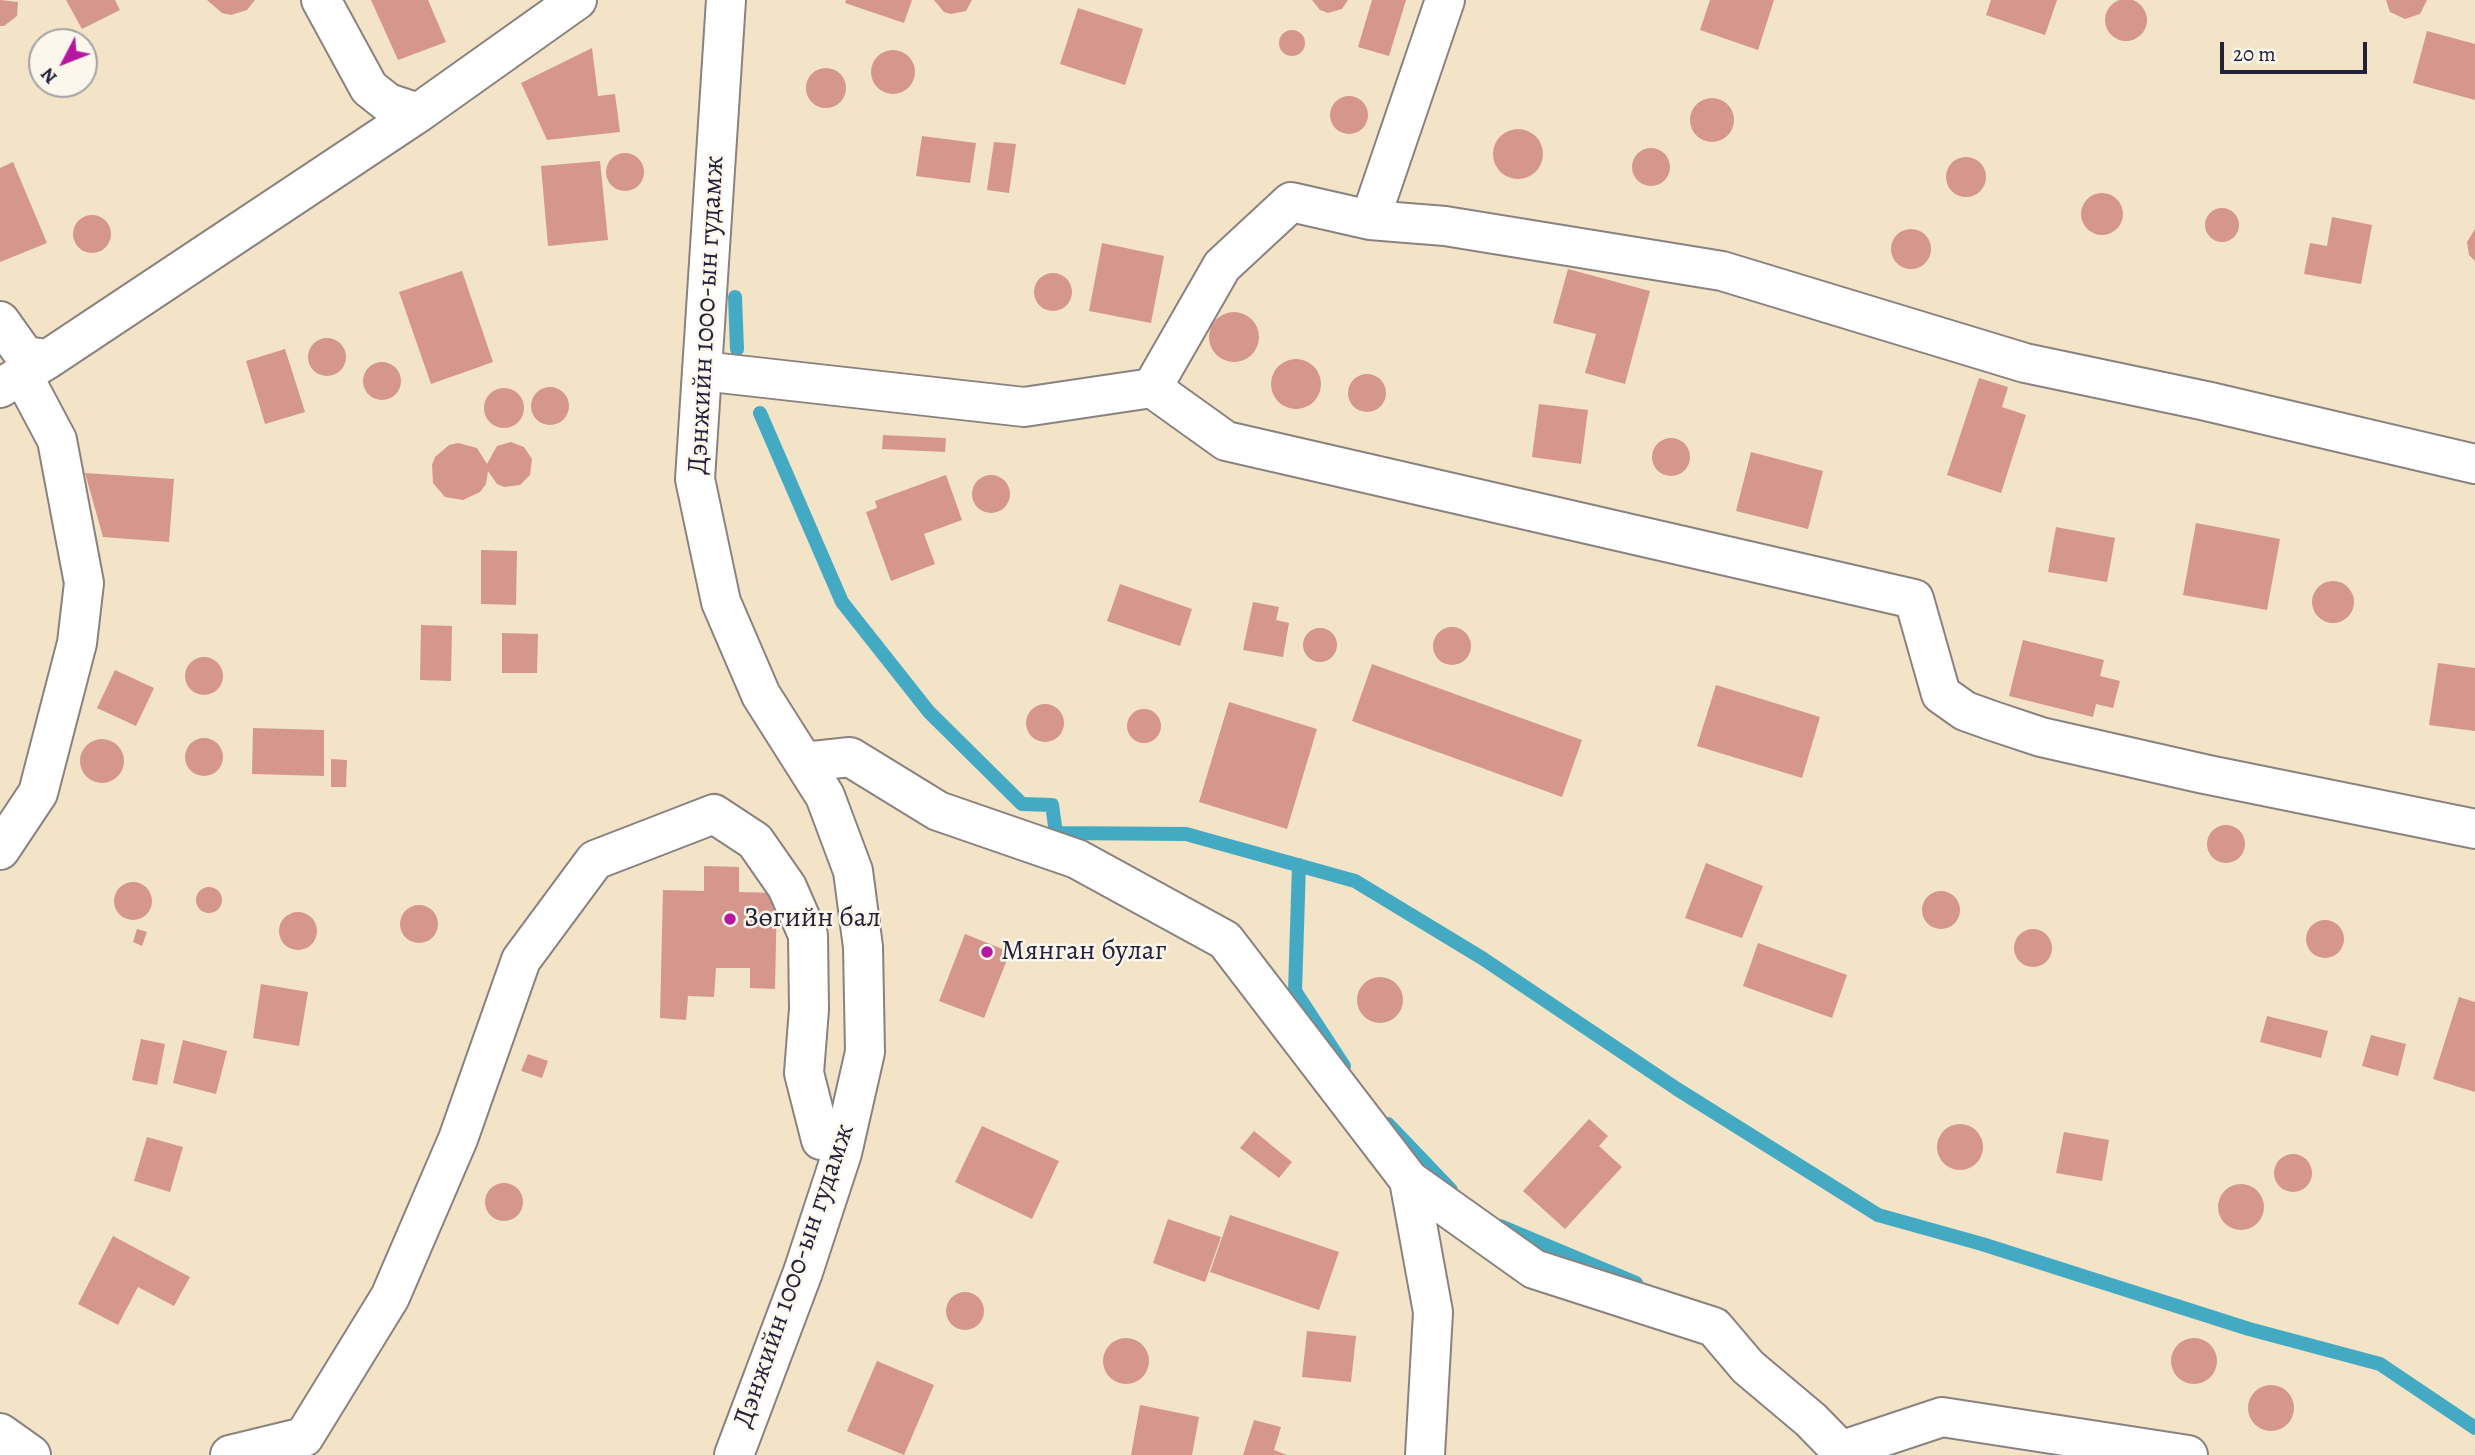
<!DOCTYPE html>
<meta charset="utf-8">
<style>
body{margin:0}
#map{position:relative;width:2475px;height:1455px;overflow:hidden;background:#f3e3c7;font-family:Alegreya,serif}
canvas{display:block}
.north{position:absolute;left:28px;top:28px;width:70px;height:70px;box-sizing:border-box;background:#fbf7ec;border:2px solid #a4a2a5;border-radius:50%;rotate:228deg;font-size:19px;font-weight:700;line-height:28px;text-align:center;color:#22223b}
.north::after{content:'';display:block;margin:auto;width:24px;height:32px;background:#b5179e;clip-path:polygon(50% 0,100% 100%,50% 72%,0 100%)}
.scale{position:absolute;left:2220px;top:42px;width:147px;height:32px;box-sizing:border-box;border:4px solid #22223b;border-top:0;padding-left:9px;font-size:21px;line-height:24px;white-space:nowrap;color:#22223b;-webkit-text-stroke:5px #fbf7ec;paint-order:stroke}
</style>
<div id="map">
<canvas width="2475" height="1455"></canvas>
<div class="north">N</div>
<div class="scale">20 m</div>
</div>
<script>
const g = document.querySelector('canvas').getContext('2d');
g.lineJoin = 'round';
const toPath = rows => new Path2D(rows.map(r => 'M' + r).join(''));
function stroke(path, color, width, dash) { g.strokeStyle = color; g.lineWidth = width; g.lineCap = dash ? 'butt' : 'round'; g.setLineDash(dash || []); g.stroke(path); }
function fillPath(path, color) { g.fillStyle = color; g.fill(path, 'evenodd'); }
function write(font, color, halo, rows, align = 'center') {
  g.font = font + ' Alegreya,serif'; g.lineWidth = 5; g.setLineDash([]); g.textBaseline = 'middle'; g.strokeStyle = halo; g.fillStyle = color; for (const [text, x, y, turn = 0] of rows) {
    g.save(); g.translate(x, y); g.rotate((+turn || 0) * Math.PI / 180); g.textAlign = isNaN(turn) ? turn : align; if (halo) g.strokeText(text, 0, 0); g.fillText(text, 0, 0); g.restore();
  }
}
const stream = toPath([
 [735,297,737,349],
 [760,413,842,602,929,712,1022,804,1052,805,1056,833,1186,834,1355,881,1482,958,1677,1089,1878,1215,1982,1244,2249,1329,2380,1364,2475,1428],
 [1299,865,1295,991,1344,1066],
 [1388,1124,1451,1190],
 [1500,1226,1636,1283]
]);
const building = toPath([
 '2105 20a21 21 0 1 1 42 0a21 21 0 1 1-42 0Z',
 [0,0,18,2,17,16,4,26,0,26],
 [66,0,115,0,120,10,82,29],
 [207,0,255,0,247,10,231,15,222,13],
 [371,0,428,0,446,42,398,60],
 [846,0,912,0,904,23,845,3],
 [934,0,972,0,966,11,951,14,944,12],
 [1312,0,1348,0,1342,9,1328,13,1320,10],
 [1372,0,1406,0,1389,56,1358,47],
 [1710,0,1774,0,1758,50,1700,30],
 [1991,0,2057,0,2045,35,1986,15],
 [2386,0,2427,0,2420,14,2405,19,2390,12],
 [1078,8,1143,29,1125,85,1060,64],
 '1279 43a13 13 0 1 1 26 0a13 13 0 1 1-26 0Z',
 [2427,31,2475,44,2475,100,2413,83],
 [592,48,598,96,615,94,620,132,547,140,521,83],
 '871 72a22 22 0 1 1 44 0a22 22 0 1 1-44 0Z',
 '806 88a20 20 0 1 1 40 0a20 20 0 1 1-40 0Z',
 '1330 115a19 19 0 1 1 38 0a19 19 0 1 1-38 0Z',
 '1690 120a22 22 0 1 1 44 0a22 22 0 1 1-44 0Z',
 '1493 154a25 25 0 1 1 50 0a25 25 0 1 1-50 0Z',
 [922,136,976,143,970,183,916,176],
 [994,142,1016,144,1009,193,987,190],
 '1632 167a19 19 0 1 1 38 0a19 19 0 1 1-38 0Z',
 '606 172a19 19 0 1 1 38 0a19 19 0 1 1-38 0Z',
 '1946 177a20 20 0 1 1 40 0a20 20 0 1 1-40 0Z',
 [600,161,608,240,548,246,541,166],
 [13,162,47,243,0,262,0,168],
 '2081 214a21 21 0 1 1 42 0a21 21 0 1 1-42 0Z',
 '2205 225a17 17 0 1 1 34 0a17 17 0 1 1-34 0Z',
 '73 234a19 19 0 1 1 38 0a19 19 0 1 1-38 0Z',
 [2332,217,2372,225,2361,284,2304,274,2310,243,2327,246],
 '1891 249a20 20 0 1 1 40 0a20 20 0 1 1-40 0Z',
 [2475,229,2475,261,2469,255,2467,242],
 [1102,243,1164,256,1151,323,1089,311],
 [1568,269,1650,291,1625,384,1585,373,1596,334,1553,323],
 [462,271,493,362,431,384,399,292],
 '1034 292a19 19 0 1 1 38 0a19 19 0 1 1-38 0Z',
 '1209 337a25 25 0 1 1 50 0a25 25 0 1 1-50 0Z',
 '308 357a19 19 0 1 1 38 0a19 19 0 1 1-38 0Z',
 [285,349,305,412,265,424,246,361],
 '1271 384a25 25 0 1 1 50 0a25 25 0 1 1-50 0Z',
 '363 381a19 19 0 1 1 38 0a19 19 0 1 1-38 0Z',
 '1348 393a19 19 0 1 1 38 0a19 19 0 1 1-38 0Z',
 [1979,378,2008,387,2002,407,2026,415,2001,493,1947,475],
 '531 406a19 19 0 1 1 38 0a19 19 0 1 1-38 0Z',
 '484 408a20 20 0 1 1 40 0a20 20 0 1 1-40 0Z',
 [1539,404,1588,410,1581,464,1532,457],
 [883,435,946,438,945,452,882,449],
 '1652 457a19 19 0 1 1 38 0a19 19 0 1 1-38 0Z',
 [511,442,524,447,532,459,530,475,520,485,504,487,497,484,488,471,486,484,480,492,463,500,445,497,433,483,432,465,435,457,449,445,458,443,477,448,487,464,497,446],
 [1751,452,1823,471,1808,529,1736,511],
 [85,473,174,479,169,542,103,537],
 '972 494a19 19 0 1 1 38 0a19 19 0 1 1-38 0Z',
 [946,475,962,520,924,534,935,564,891,581,866,512,877,508,875,501],
 [2196,523,2280,539,2267,610,2183,595],
 [2056,527,2115,538,2107,582,2048,572],
 [481,550,517,551,516,605,481,604],
 '2312 602a21 21 0 1 1 42 0a21 21 0 1 1-42 0Z',
 [1120,584,1192,609,1180,646,1107,621],
 [1253,602,1279,607,1276,620,1289,623,1283,657,1243,650],
 [421,625,452,626,451,681,420,680],
 '1433 646a19 19 0 1 1 38 0a19 19 0 1 1-38 0Z',
 '1303 645a17 17 0 1 1 34 0a17 17 0 1 1-34 0Z',
 [502,633,538,634,537,673,502,673],
 [2023,640,2104,660,2100,676,2120,681,2113,708,2096,704,2093,717,2009,696],
 '185 676a19 19 0 1 1 38 0a19 19 0 1 1-38 0Z',
 [2438,663,2475,668,2475,731,2429,725],
 [1372,664,1582,740,1562,797,1352,721],
 [115,670,154,688,136,726,97,708],
 [1716,685,1820,717,1802,778,1697,746],
 [1229,702,1317,729,1287,829,1199,802],
 '1026 723a19 19 0 1 1 38 0a19 19 0 1 1-38 0Z',
 '1127 726a17 17 0 1 1 34 0a17 17 0 1 1-34 0Z',
 [253,728,324,730,324,776,252,774],
 '185 757a19 19 0 1 1 38 0a19 19 0 1 1-38 0Z',
 '80 761a22 22 0 1 1 44 0a22 22 0 1 1-44 0Z',
 [331,759,347,760,346,787,331,787],
 '2207 844a19 19 0 1 1 38 0a19 19 0 1 1-38 0Z',
 [1706,863,1763,886,1742,938,1685,918],
 [704,866,739,867,739,892,777,893,775,989,750,988,750,968,716,968,714,997,688,996,686,1020,660,1018,663,890,704,891],
 '114 901a19 19 0 1 1 38 0a19 19 0 1 1-38 0Z',
 '196 900a13 13 0 1 1 26 0a13 13 0 1 1-26 0Z',
 '1922 910a19 19 0 1 1 38 0a19 19 0 1 1-38 0Z',
 '400 924a19 19 0 1 1 38 0a19 19 0 1 1-38 0Z',
 '279 931a19 19 0 1 1 38 0a19 19 0 1 1-38 0Z',
 '2306 939a19 19 0 1 1 38 0a19 19 0 1 1-38 0Z',
 '2014 948a19 19 0 1 1 38 0a19 19 0 1 1-38 0Z',
 [137,929,147,932,142,946,133,942],
 [965,934,1010,952,984,1018,939,1001],
 [1758,943,1847,975,1832,1018,1743,986],
 '1357 1000a23 23 0 1 1 46 0a23 23 0 1 1-46 0Z',
 [261,984,308,992,299,1046,253,1038],
 [2459,997,2475,1002,2475,1092,2433,1079],
 [2267,1016,2328,1031,2321,1058,2260,1042],
 [2371,1035,2406,1044,2398,1076,2362,1066],
 [141,1039,165,1044,157,1085,132,1080],
 [183,1040,227,1051,216,1094,173,1083],
 [528,1054,548,1061,542,1078,521,1071],
 [1589,1119,1608,1136,1599,1146,1622,1167,1565,1229,1523,1191],
 '1937 1147a23 23 0 1 1 46 0a23 23 0 1 1-46 0Z',
 [982,1126,1059,1161,1032,1219,955,1182],
 [1254,1131,1292,1162,1279,1178,1240,1148],
 [2064,1132,2109,1140,2102,1181,2056,1173],
 [147,1137,183,1147,170,1192,134,1181],
 '2274 1173a19 19 0 1 1 38 0a19 19 0 1 1-38 0Z',
 '485 1202a19 19 0 1 1 38 0a19 19 0 1 1-38 0Z',
 '2218 1207a23 23 0 1 1 46 0a23 23 0 1 1-46 0Z',
 [1230,1215,1339,1252,1319,1310,1210,1272],
 [1168,1219,1221,1237,1205,1282,1153,1263],
 [113,1236,190,1277,174,1306,138,1287,118,1325,78,1304],
 '946 1311a19 19 0 1 1 38 0a19 19 0 1 1-38 0Z',
 [1307,1331,1356,1336,1351,1382,1302,1377],
 '2171 1361a23 23 0 1 1 46 0a23 23 0 1 1-46 0Z',
 '1103 1361a23 23 0 1 1 46 0a23 23 0 1 1-46 0Z',
 [877,1361,934,1385,904,1455,847,1431],
 '2248 1408a23 23 0 1 1 46 0a23 23 0 1 1-46 0Z',
 [1140,1405,1199,1417,1192,1455,1131,1455],
 [1254,1420,1281,1427,1274,1450,1287,1455,1243,1455]
]);
const street = toPath([
 [321,0,369,88,388,103,418,113],
 [1370,220,1445,0],
 [0,321,25,356,48,359],
 [702,371,1024,407,1152,388,1222,266,1291,202,1370,220,1445,226,1722,271,2025,363,2206,401,2475,464],
 [0,388,48,359,418,113,577,0],
 [1152,388,1226,441,1914,599,1941,694,1965,711,1993,721,2041,737,2204,774,2475,829],
 [804,762,850,757,938,811,1077,859,1225,940,1409,1180,1534,1269,1714,1327,1748,1367,1811,1420,1845,1455],
 [0,850,38,793,77,643,84,583,57,440,22,374],
 [1409,1180,1433,1312,1425,1455],
 [0,1433,31,1455],
 [1843,1450,1942,1417,2188,1455],
 [230,1455,304,1437,390,1297,458,1139,521,960,595,860,714,814,755,841,787,887,808,935,809,1009,804,1073,821,1140,844,1144]
]);
const secondary = toPath([
 [726,0,695,479,721,602,761,695,825,796,853,871,863,947,865,1052,842,1153,803,1272,734,1455]
]);
const markers = [
 [730,919,7,"#b5179e"],
 [987,952,7,"#b5179e"]
];
const streetNames = [
 ["Дэнжийн 1000-ын гудамж",707,315,-87],
 ["Дэнжийн 1000-ын гудамж",795,1276,-71]
];
const poiNames = [
 ["Зөгийн бал",744,919],
 ["Мянган булаг",1001,952]
];
stroke(stream, '#44aac4', 14);
fillPath(building, '#d5978c');
stroke(street, '#8a8281', 42);
stroke(secondary, '#8a8281', 42);
stroke(street, '#fff', 38);
stroke(secondary, '#fff', 38);
for (const [x, y, r, color] of markers) { const dot = new Path2D(); dot.arc(x, y, r, 0, 2 * Math.PI); g.fillStyle = color; g.fill(dot); stroke(dot, '#fbf7ec', 2.5); }
write('28px', '#22223b', '#fbf7ec', streetNames);
write('28px', '#22223b', '#fbf7ec', poiNames, 'left');
</script>
